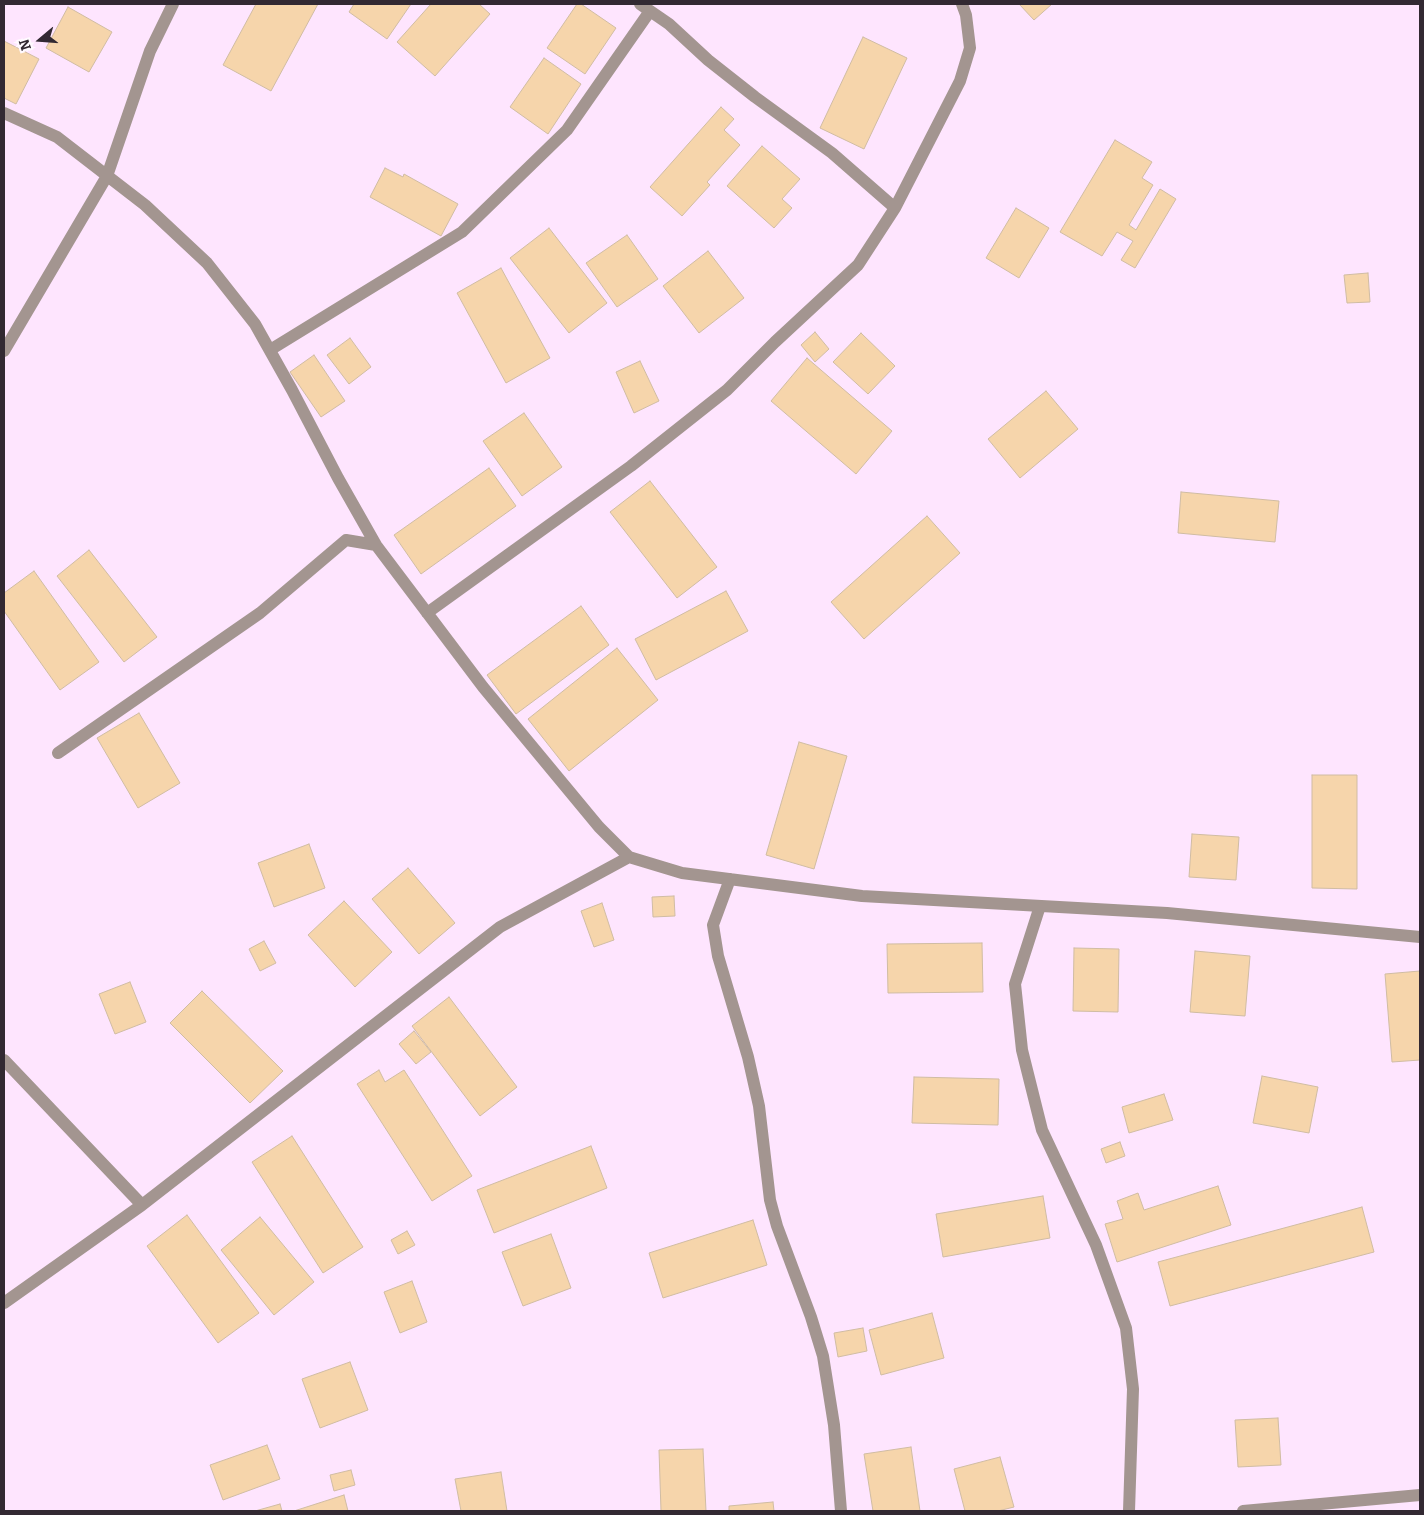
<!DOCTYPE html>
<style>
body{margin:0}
#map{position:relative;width:1424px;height:1515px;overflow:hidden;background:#fee5fe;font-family:Bitter,serif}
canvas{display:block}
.frame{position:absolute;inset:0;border:5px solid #322932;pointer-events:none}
.north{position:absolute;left:15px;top:15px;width:50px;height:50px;-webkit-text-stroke:4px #fffaff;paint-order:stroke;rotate:252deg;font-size:14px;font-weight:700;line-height:20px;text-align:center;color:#322932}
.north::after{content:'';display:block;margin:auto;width:18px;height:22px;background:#322932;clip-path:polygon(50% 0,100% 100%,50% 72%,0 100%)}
</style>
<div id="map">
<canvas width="1424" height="1515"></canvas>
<div class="frame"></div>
<div class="north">N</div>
</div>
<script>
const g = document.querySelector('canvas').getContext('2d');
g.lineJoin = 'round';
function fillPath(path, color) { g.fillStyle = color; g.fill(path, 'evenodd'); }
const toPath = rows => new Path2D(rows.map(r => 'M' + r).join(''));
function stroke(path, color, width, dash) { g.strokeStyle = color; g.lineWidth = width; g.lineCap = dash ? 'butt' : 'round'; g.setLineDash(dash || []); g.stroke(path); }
const building = toPath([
 [256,4,318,4,271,91,223,65,256,4],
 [354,4,411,4,387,39,349,12,354,4],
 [431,4,479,4,490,14,435,76,397,42,431,4],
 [577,4,581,4,616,28,585,74,547,48,577,4],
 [1019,4,1052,4,1034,20,1019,4],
 [68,7,112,32,89,72,46,48,68,7],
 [863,37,907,58,864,149,820,128,863,37],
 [4,41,39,59,16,104,4,98,4,41],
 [544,58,581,84,548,134,510,107,544,58],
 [721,107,734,119,724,130,740,145,707,182,710,185,682,216,650,187,721,107],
 [1115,140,1152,162,1142,178,1153,185,1129,225,1136,230,1160,189,1176,199,1135,268,1121,260,1133,241,1117,232,1102,256,1060,232,1115,140],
 [762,146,800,179,782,199,792,208,774,228,727,186,762,146],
 [385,168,403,177,404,174,458,204,441,236,370,197,385,168],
 [1016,208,1049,228,1019,278,986,258,1016,208],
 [549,228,607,303,569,333,510,258,549,228],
 [627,235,658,279,617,307,586,263,627,235],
 [708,251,744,298,699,333,663,286,708,251],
 [501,268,550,358,506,383,457,293,501,268],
 [1368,273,1370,302,1347,303,1344,275,1368,273],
 [815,332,829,349,815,362,801,345,815,332],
 [861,333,895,366,868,394,833,362,861,333],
 [350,338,371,367,349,384,327,355,350,338],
 [314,355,345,401,321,417,290,372,314,355],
 [807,358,892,431,856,474,771,401,807,358],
 [640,361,659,401,634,413,616,372,640,361],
 [1046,391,1078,429,1020,478,988,439,1046,391],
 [524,413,562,467,522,496,483,441,524,413],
 [489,468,516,506,421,574,394,535,489,468],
 [650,481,717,567,677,598,610,512,650,481],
 [1181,492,1279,501,1275,542,1178,533,1181,492],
 [927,516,960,553,864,639,831,602,927,516],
 [89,550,157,637,124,662,57,576,89,550],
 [34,571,99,662,60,690,4,611,4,593,34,571],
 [726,591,748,631,656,680,635,639,726,591],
 [581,606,609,645,516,714,487,675,581,606],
 [617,648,658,700,569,771,528,719,617,648],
 [139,713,180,783,138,808,97,738,139,713],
 [799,742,847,756,814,869,766,855,799,742],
 [1312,775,1357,775,1357,889,1312,888,1312,775],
 [1192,834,1239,837,1236,880,1189,877,1192,834],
 [309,844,325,888,274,907,258,863,309,844],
 [408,868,455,923,419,954,372,899,408,868],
 [674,896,675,916,653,917,652,897,674,896],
 [344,901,392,952,355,987,308,935,344,901],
 [602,903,614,940,594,947,581,911,602,903],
 [264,941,276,963,260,971,249,949,264,941],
 [982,943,983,992,888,993,887,944,982,943],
 [1074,948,1119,949,1118,1012,1073,1011,1074,948],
 [1195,951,1250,956,1245,1016,1190,1012,1195,951],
 [1420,971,1420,1060,1392,1062,1385,974,1420,971],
 [130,982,146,1022,115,1034,99,994,130,982],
 [202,991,283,1071,250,1103,170,1023,202,991],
 [449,997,517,1087,480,1116,412,1026,449,997],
 [414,1031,431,1052,416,1064,399,1044,414,1031],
 [379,1070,385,1082,404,1070,472,1176,432,1201,357,1084,379,1070],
 [1262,1076,1318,1087,1309,1133,1253,1123,1262,1076],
 [914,1077,999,1079,998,1125,912,1123,914,1077],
 [1164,1094,1173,1120,1129,1133,1122,1107,1164,1094],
 [292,1136,363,1247,323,1273,252,1162,292,1136],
 [1120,1142,1125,1156,1106,1163,1101,1149,1120,1142],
 [591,1146,607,1188,494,1233,477,1190,591,1146],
 [1218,1186,1231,1225,1117,1262,1105,1224,1123,1219,1117,1201,1138,1193,1144,1210,1218,1186],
 [1043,1196,1050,1238,943,1257,936,1214,1043,1196],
 [1362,1207,1374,1252,1170,1306,1158,1262,1362,1207],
 [187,1215,259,1313,218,1343,147,1246,187,1215],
 [260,1217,314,1282,274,1315,221,1250,260,1217],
 [753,1220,767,1265,663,1298,649,1253,753,1220],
 [407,1231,415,1245,398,1254,391,1240,407,1231],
 [551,1234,571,1288,523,1306,502,1252,551,1234],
 [412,1281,427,1322,400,1333,384,1292,412,1281],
 [932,1313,944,1358,881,1375,869,1330,932,1313],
 [863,1328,867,1351,838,1357,834,1333,863,1328],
 [350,1362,368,1410,320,1428,302,1379,350,1362],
 [1278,1418,1281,1465,1238,1467,1235,1420,1278,1418],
 [267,1445,280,1479,223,1500,210,1465,267,1445],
 [911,1447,920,1511,873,1511,864,1454,911,1447],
 [703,1449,706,1511,661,1511,659,1450,703,1449],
 [1000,1457,1014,1507,998,1511,965,1511,954,1469,1000,1457],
 [351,1470,355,1485,334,1491,330,1475,351,1470],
 [501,1472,507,1511,461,1511,455,1479,501,1472],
 [344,1495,348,1511,294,1511,344,1495],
 [773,1502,774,1511,729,1511,729,1506,773,1502],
 [280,1504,282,1511,255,1511,280,1504]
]);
const minor = toPath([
 [640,4,669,24,708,60,755,97,832,153,895,208],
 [4,113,57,137,145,205,207,263,255,324,292,390,338,478,376,545,483,687,599,827,629,857,682,873,862,896,1167,913,1420,937],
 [270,350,462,232,567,130,650,11],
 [4,351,107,176,150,51,173,4],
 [427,613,631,466,727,390,775,342,858,265,895,208,960,81,970,48,966,15,962,4],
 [58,753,260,613,346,540,376,545],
 [730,879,713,925,718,956,748,1057,759,1106,770,1200,777,1226,811,1317,823,1356,834,1425,841,1511],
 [1040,906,1015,984,1022,1050,1042,1130,1096,1245,1126,1328,1133,1389,1129,1511],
 [4,1060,142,1205],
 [4,1303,142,1205,500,927,629,857],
 [1243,1511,1420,1495]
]);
fillPath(building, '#f6d5ab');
stroke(building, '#d0bca3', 1);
stroke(minor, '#a39590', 12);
</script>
